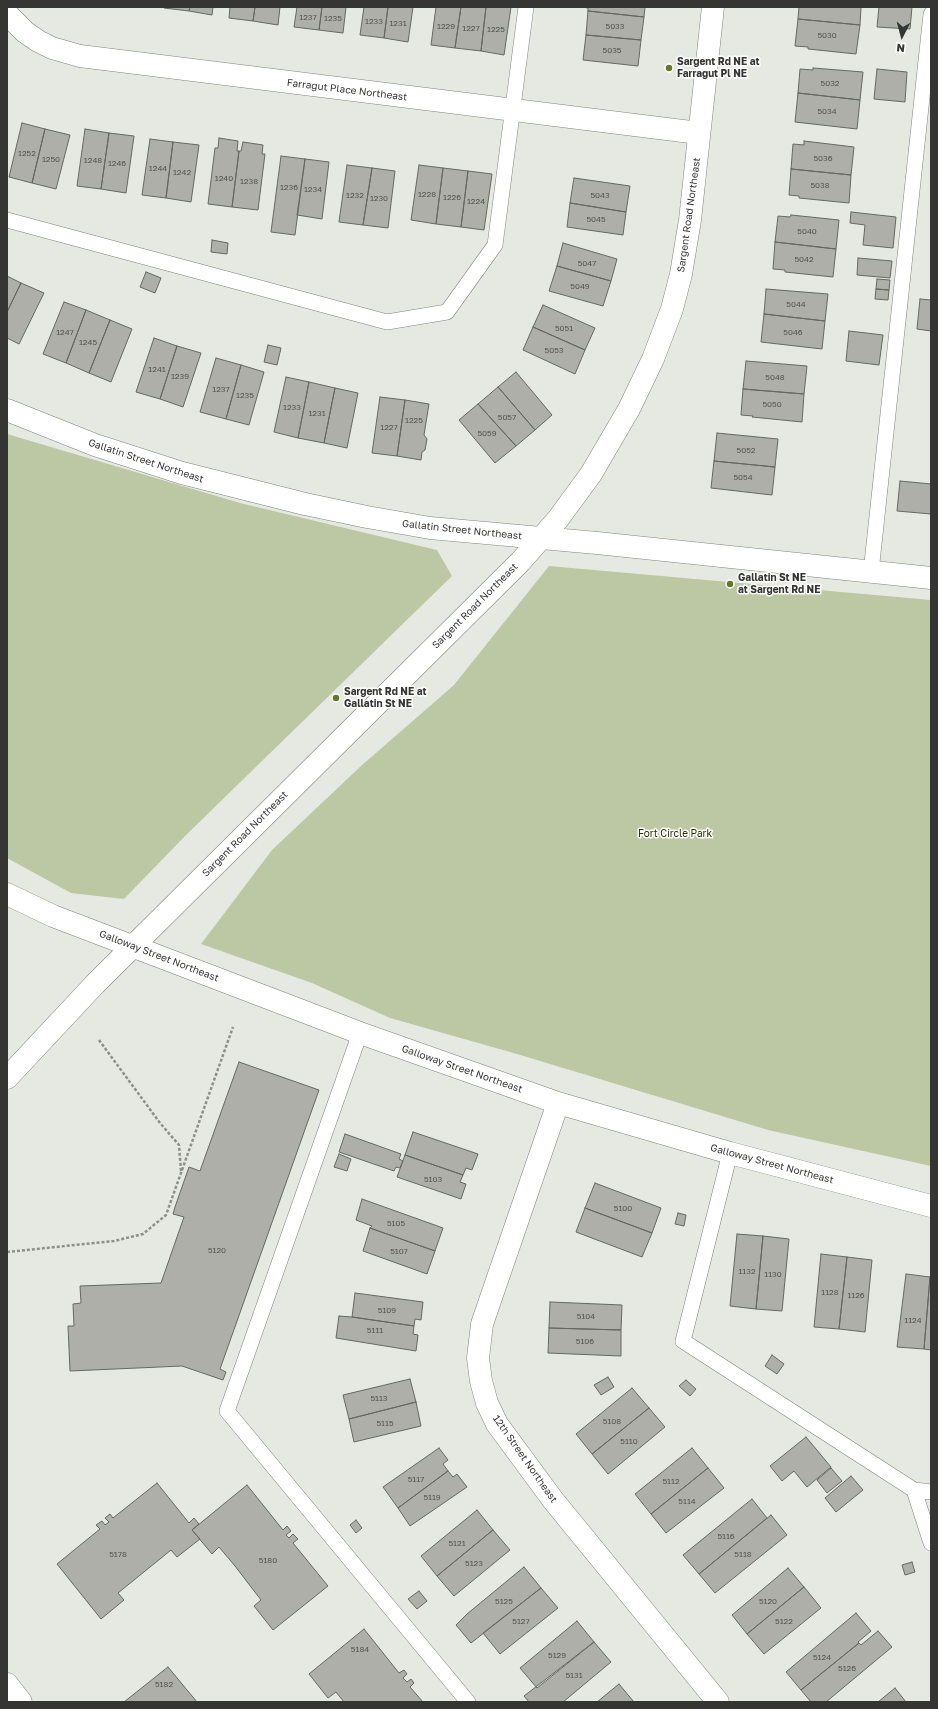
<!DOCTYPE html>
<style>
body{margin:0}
#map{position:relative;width:938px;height:1709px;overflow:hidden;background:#e6e9e2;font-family:"Golos Text",sans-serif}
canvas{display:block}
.frame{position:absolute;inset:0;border:8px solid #353633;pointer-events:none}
.north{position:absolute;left:882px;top:16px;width:40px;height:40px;-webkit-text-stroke:3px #fff;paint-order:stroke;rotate:186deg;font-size:11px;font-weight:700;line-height:16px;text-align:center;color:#353633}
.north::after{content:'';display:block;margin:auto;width:14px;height:18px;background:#353633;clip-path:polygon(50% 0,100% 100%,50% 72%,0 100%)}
</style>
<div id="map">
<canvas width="938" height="1709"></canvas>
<div class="frame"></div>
<div class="north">N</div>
</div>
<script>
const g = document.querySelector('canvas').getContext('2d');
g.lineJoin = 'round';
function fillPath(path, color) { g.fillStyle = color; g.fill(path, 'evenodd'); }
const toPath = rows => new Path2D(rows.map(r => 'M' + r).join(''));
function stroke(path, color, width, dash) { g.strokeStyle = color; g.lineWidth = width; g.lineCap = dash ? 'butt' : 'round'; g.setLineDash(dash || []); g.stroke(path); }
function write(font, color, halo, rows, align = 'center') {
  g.font = font + ' "Golos Text",sans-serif'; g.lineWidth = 3; g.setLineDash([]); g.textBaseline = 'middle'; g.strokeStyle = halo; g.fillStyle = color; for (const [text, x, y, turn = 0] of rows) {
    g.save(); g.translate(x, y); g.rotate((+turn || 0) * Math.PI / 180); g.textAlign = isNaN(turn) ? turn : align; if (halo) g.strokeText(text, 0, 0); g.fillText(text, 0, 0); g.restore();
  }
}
const green = toPath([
 [7,434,240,503,437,550,452,576,185,836,124,899,71,893,7,858],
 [549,566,931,600,931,1166,768,1130,517,1054,390,1018,312,983,201,944,272,850,361,766,454,685]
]);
const building = toPath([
 [164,7,190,7,189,11,164,8,164,7],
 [190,7,213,7,212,15,189,11,190,7],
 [230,7,255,7,253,21,229,18,230,7],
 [255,7,280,7,278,25,253,21,255,7],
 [297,7,322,7,319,30,294,27,297,7],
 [322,7,346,7,343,33,319,30,322,7],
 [364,7,388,7,384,38,360,35,364,7],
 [388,7,413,7,408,42,384,38,388,7],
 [436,7,461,7,455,48,431,45,436,7],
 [461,7,486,7,481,51,455,48,461,7],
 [486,7,511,7,504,55,481,51,486,7],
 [582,7,645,7,644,17,588,11,588,8,582,7],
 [799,7,861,7,860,25,798,19,799,7],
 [879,7,912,7,910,29,877,27,879,7],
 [588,11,644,17,641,40,586,35,588,11],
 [798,19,860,25,856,54,808,49,808,47,795,46,798,19],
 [586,35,641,40,638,66,583,60,586,35],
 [813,68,863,72,860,100,798,93,800,69,813,70,813,68],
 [877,69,907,72,905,102,874,99,877,69],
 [798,93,860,100,857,129,795,122,798,93],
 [22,123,45,129,32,183,9,177,22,123],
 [45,129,70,135,56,189,32,183,45,129],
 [85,129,109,133,101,189,77,186,85,129],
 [109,133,134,136,126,193,101,189,109,133],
 [219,138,238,141,237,151,239,151,232,207,208,204,215,148,218,148,219,138],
 [150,139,173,142,166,198,142,195,150,139],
 [804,141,854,147,851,175,791,169,793,144,804,145,804,141],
 [173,142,199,145,191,202,166,198,173,142],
 [243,142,263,145,262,154,265,154,258,210,232,207,239,151,241,151,243,142],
 [281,156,305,159,295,235,271,232,281,156],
 [305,159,329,162,322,219,297,215,305,159],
 [347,165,372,168,363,225,339,222,347,165],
 [419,165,443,168,436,224,411,220,419,165],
 [372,168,395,171,388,228,363,225,372,168],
 [443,168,468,171,461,227,436,224,443,168],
 [791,169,851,175,849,203,799,198,799,196,789,195,791,169],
 [468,171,492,174,484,230,461,227,468,171],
 [574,178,630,186,626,212,570,203,574,178],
 [570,203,626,212,623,235,567,227,570,203],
 [851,212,896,217,893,248,863,245,865,225,850,223,851,212],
 [791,215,839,220,836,249,775,242,778,216,790,217,791,215],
 [212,240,228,243,227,254,211,252,212,240],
 [775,242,836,249,833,277,785,272,785,270,773,269,775,242],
 [563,243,617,259,611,281,557,266,563,243],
 [858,258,892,261,890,278,857,275,858,258],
 [557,266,611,281,603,306,549,291,557,266],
 [146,272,161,278,155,293,140,287,146,272],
 [7,276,21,283,7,312,7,276],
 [877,279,890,280,889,290,876,289,877,279],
 [21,283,44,293,19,344,7,338,7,312,21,283],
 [766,289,828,294,825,321,764,314,766,289],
 [876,289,889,290,888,300,875,299,876,289],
 [920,299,931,300,931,331,917,329,920,299],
 [64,302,86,310,66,363,43,354,64,302],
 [543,305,595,328,585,350,533,327,543,305],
 [86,310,110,320,89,373,66,363,86,310],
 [764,314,825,321,822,349,761,342,764,314],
 [110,320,132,329,111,382,89,373,110,320],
 [533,327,585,350,575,374,523,350,533,327],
 [849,331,883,335,879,365,846,361,849,331],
 [154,338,177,346,160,399,136,392,154,338],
 [268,345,281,348,277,365,264,362,268,345],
 [177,346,201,353,183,407,160,399,177,346],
 [216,358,241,365,226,419,200,412,216,358],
 [746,361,807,366,804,394,743,389,746,361],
 [241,365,264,372,249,425,226,419,241,365],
 [516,372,552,415,535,430,498,387,516,372],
 [286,377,309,382,298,438,274,432,286,377],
 [309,382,335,388,324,443,298,438,309,382],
 [498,387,535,430,516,446,478,404,498,387],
 [335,388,358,393,347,448,324,443,335,388],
 [743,389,804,394,802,422,752,417,753,416,741,415,743,389],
 [380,397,405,400,397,456,372,453,380,397],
 [405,400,429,404,424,435,427,439,425,450,422,452,421,460,397,456,405,400],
 [478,404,516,446,495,463,459,420,478,404],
 [717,433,778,439,775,467,714,461,717,433],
 [714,461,775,467,772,495,711,488,714,461],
 [900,481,931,484,931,514,897,511,900,481],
 [239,1062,319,1090,220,1369,226,1372,223,1380,182,1366,70,1371,68,1326,74,1326,73,1304,81,1303,80,1286,161,1283,184,1217,173,1214,175,1207,189,1167,200,1171,239,1062],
 [413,1132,478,1154,472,1170,466,1168,463,1175,405,1155,413,1132],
 [345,1134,401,1154,399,1159,403,1161,400,1168,396,1167,394,1171,339,1152,345,1134],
 [339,1154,351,1159,347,1171,334,1167,339,1154],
 [405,1155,463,1175,460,1182,466,1184,461,1199,397,1177,405,1155],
 [595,1183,661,1208,652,1233,585,1208,595,1183],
 [362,1199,443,1228,435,1251,370,1228,372,1226,356,1220,362,1199],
 [585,1208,652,1233,642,1257,576,1232,585,1208],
 [678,1213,686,1215,684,1226,675,1224,678,1213],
 [370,1228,435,1251,427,1274,363,1251,370,1228],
 [737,1234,763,1236,756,1309,730,1306,737,1234],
 [763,1236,789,1239,782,1311,756,1309,763,1236],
 [821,1254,847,1257,839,1329,814,1327,821,1254],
 [847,1257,872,1260,865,1332,839,1329,847,1257],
 [906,1274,930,1277,924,1349,897,1347,906,1274],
 [930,1277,931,1277,931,1350,924,1349,930,1277],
 [355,1293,423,1302,421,1320,415,1319,414,1326,352,1317,355,1293],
 [550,1302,622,1305,621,1330,549,1328,550,1302],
 [339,1316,352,1317,414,1326,413,1334,418,1335,416,1351,336,1338,339,1316],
 [549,1328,621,1330,621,1356,548,1353,549,1328],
 [772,1355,784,1364,777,1374,765,1366,772,1355],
 [608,1377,614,1387,601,1395,594,1385,608,1377],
 [410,1379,416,1402,349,1419,343,1395,410,1379],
 [686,1380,696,1389,690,1396,679,1386,686,1380],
 [632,1388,649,1408,592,1454,576,1434,632,1388],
 [416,1402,421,1426,354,1442,349,1419,416,1402],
 [649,1408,665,1427,608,1474,592,1454,649,1408],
 [806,1437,831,1467,807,1487,794,1471,782,1481,770,1466,806,1437],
 [439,1448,448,1460,443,1464,448,1471,398,1508,383,1487,439,1448],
 [692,1448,708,1468,651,1514,635,1494,692,1448],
 [708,1468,724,1488,666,1533,651,1514,708,1468],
 [831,1468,842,1481,827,1493,817,1480,831,1468],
 [448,1471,453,1477,457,1474,467,1487,410,1526,398,1508,448,1471],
 [851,1476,863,1490,836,1512,825,1498,851,1476],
 [157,1483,189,1523,194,1518,199,1524,192,1530,200,1539,177,1557,171,1550,118,1593,124,1600,101,1619,57,1564,100,1529,96,1525,102,1521,105,1525,109,1522,105,1518,110,1514,113,1518,157,1483],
 [247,1485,283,1530,287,1526,291,1531,286,1535,289,1538,293,1534,298,1539,293,1543,328,1586,273,1630,254,1606,261,1600,235,1566,219,1547,212,1554,192,1530,247,1485],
 [752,1499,767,1518,699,1574,683,1555,752,1499],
 [477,1510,493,1530,437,1576,421,1556,477,1510],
 [771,1515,787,1535,715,1593,699,1574,771,1515],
 [356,1520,362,1528,356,1533,350,1525,356,1520],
 [493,1530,510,1550,454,1596,437,1576,493,1530],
 [912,1562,915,1572,905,1575,902,1565,912,1562],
 [524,1567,541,1588,471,1643,456,1625,467,1614,524,1567],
 [788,1568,804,1587,747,1634,732,1615,788,1568],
 [804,1587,821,1608,764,1654,747,1634,804,1587],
 [541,1588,558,1608,500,1654,483,1633,541,1588],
 [419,1591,427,1601,417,1609,408,1599,419,1591],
 [856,1613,871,1631,858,1642,859,1643,801,1690,786,1672,856,1613],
 [577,1621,594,1642,537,1688,520,1668,577,1621],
 [364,1629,399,1673,404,1670,407,1674,403,1678,407,1682,411,1679,414,1683,410,1687,423,1702,344,1702,336,1692,328,1698,309,1674,364,1629],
 [878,1631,892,1647,826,1702,811,1702,801,1690,859,1643,861,1645,878,1631],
 [594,1642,611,1662,563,1702,529,1702,524,1696,594,1642],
 [168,1667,197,1702,124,1702,168,1667],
 [619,1684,634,1702,597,1702,619,1684],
 [895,1688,906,1702,878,1702,895,1688]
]);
const path = toPath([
 [99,1040,160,1123,179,1145,181,1171],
 [7,1252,114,1241,143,1234,166,1215,233,1027]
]);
const lane = toPath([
 [7,220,387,322,447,312,495,245,526,7],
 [871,572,931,14],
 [360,1033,227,1411,468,1702],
 [730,1153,683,1341,914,1490,931,1492],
 [914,1490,931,1543]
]);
const street = toPath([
 [7,14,25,32,38,41,52,48,80,56,699,133],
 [7,894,53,916,360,1033,558,1103,730,1153,931,1206],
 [558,1103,482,1324,478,1358,481,1381,487,1403,497,1424,553,1500,718,1702]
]);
const secondary = toPath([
 [7,410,95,445,182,473,305,504,367,517,430,528,597,543,931,578],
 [7,1078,95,984,520,562,558,519,591,474,629,409,653,359,672,309,681,274,690,220,713,7],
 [7,1684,21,1702]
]);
const markers = [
 [669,68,4,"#647828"],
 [730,584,4,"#647828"],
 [336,698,4,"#647828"]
];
const numberNames = [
 ["1237",308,17],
 ["1235",333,18],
 ["1233",374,21],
 ["1231",398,23],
 ["1229",446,26],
 ["5033",615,26],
 ["1227",471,28],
 ["1225",496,29],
 ["5030",827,35],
 ["5035",612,50],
 ["5032",830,83],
 ["5034",827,111],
 ["1252",27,153],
 ["5036",823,158],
 ["1250",51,159],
 ["1248",93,160],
 ["1246",117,163],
 ["1244",158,168],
 ["1242",182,172],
 ["1240",224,178],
 ["1238",249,181],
 ["5038",820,185],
 ["1236",289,187],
 ["1234",313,189],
 ["1228",427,194],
 ["1232",355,195],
 ["5043",600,195],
 ["1226",452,197],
 ["1230",379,198],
 ["1224",476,201],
 ["5045",596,219],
 ["5040",807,231],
 ["5042",804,259],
 ["5047",587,263],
 ["5049",580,286],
 ["5044",796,304],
 ["5051",564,328],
 ["1247",65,332],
 ["5046",793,332],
 ["1245",88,342],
 ["5053",554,350],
 ["1241",157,369],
 ["1239",180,376],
 ["5048",775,377],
 ["1237",221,389],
 ["1235",245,395],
 ["5050",772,404],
 ["1233",292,407],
 ["1231",317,413],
 ["5057",507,417],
 ["1225",414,420],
 ["1227",389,427],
 ["5059",487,433],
 ["5052",746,450],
 ["5054",743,477],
 ["5103",433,1179],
 ["5100",623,1208],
 ["5105",396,1223],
 ["5120",217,1250],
 ["5107",399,1251],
 ["1132",747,1271],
 ["1130",773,1274],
 ["1128",830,1292],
 ["1126",856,1295],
 ["5109",387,1310],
 ["5104",586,1316],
 ["1124",913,1320],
 ["5111",375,1330],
 ["5106",585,1341],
 ["5113",379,1398],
 ["5108",612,1421],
 ["5115",385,1423],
 ["5110",629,1441],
 ["5117",416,1479],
 ["5112",671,1481],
 ["5119",432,1497],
 ["5114",687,1501],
 ["5116",726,1536],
 ["5121",457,1543],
 ["5178",118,1554],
 ["5118",743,1554],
 ["5180",268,1560],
 ["5123",474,1563],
 ["5125",504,1601],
 ["5120",768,1601],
 ["5127",521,1621],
 ["5122",784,1621],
 ["5184",360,1649],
 ["5129",557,1655],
 ["5124",822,1657],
 ["5126",847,1668],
 ["5131",574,1675],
 ["5182",164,1684]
];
const poiNames = [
 ["Sargent Rd NE at",677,62],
 ["Farragut Pl NE",677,74],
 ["Gallatin St NE",738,578],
 ["at Sargent Rd NE",738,590],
 ["Sargent Rd NE at",344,692],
 ["Gallatin St NE",344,704]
];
const streetNames = [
 ["Farragut Place Northeast",347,90,7],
 ["Sargent Road Northeast",689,215,-82],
 ["Gallatin Street Northeast",146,461,18],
 ["Gallatin Street Northeast",462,530,6],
 ["Sargent Road Northeast",475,606,-45],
 ["Sargent Road Northeast",245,834,-45],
 ["Galloway Street Northeast",159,956,21],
 ["Galloway Street Northeast",462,1069,19],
 ["Galloway Street Northeast",772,1164,15],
 ["12th Street Northeast",525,1459,55]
];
const parkNames = [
 ["Fort Circle Park",675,834]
];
fillPath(green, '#bcc8a3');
fillPath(building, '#adafa8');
stroke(building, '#656861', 1);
stroke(lane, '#81847d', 16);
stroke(street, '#81847d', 23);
stroke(secondary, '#81847d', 23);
stroke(path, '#8d8f8a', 2.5, [3, 2]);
stroke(lane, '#fff', 15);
stroke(street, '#fff', 22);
stroke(secondary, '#fff', 22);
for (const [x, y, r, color] of markers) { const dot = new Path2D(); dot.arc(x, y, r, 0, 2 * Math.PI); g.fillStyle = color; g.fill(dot); stroke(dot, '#fff', 1.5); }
write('8px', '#535450', null, numberNames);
write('bold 10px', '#353633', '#fff', poiNames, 'left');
write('10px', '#353633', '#fff', streetNames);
write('10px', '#252f02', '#fff', parkNames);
</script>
